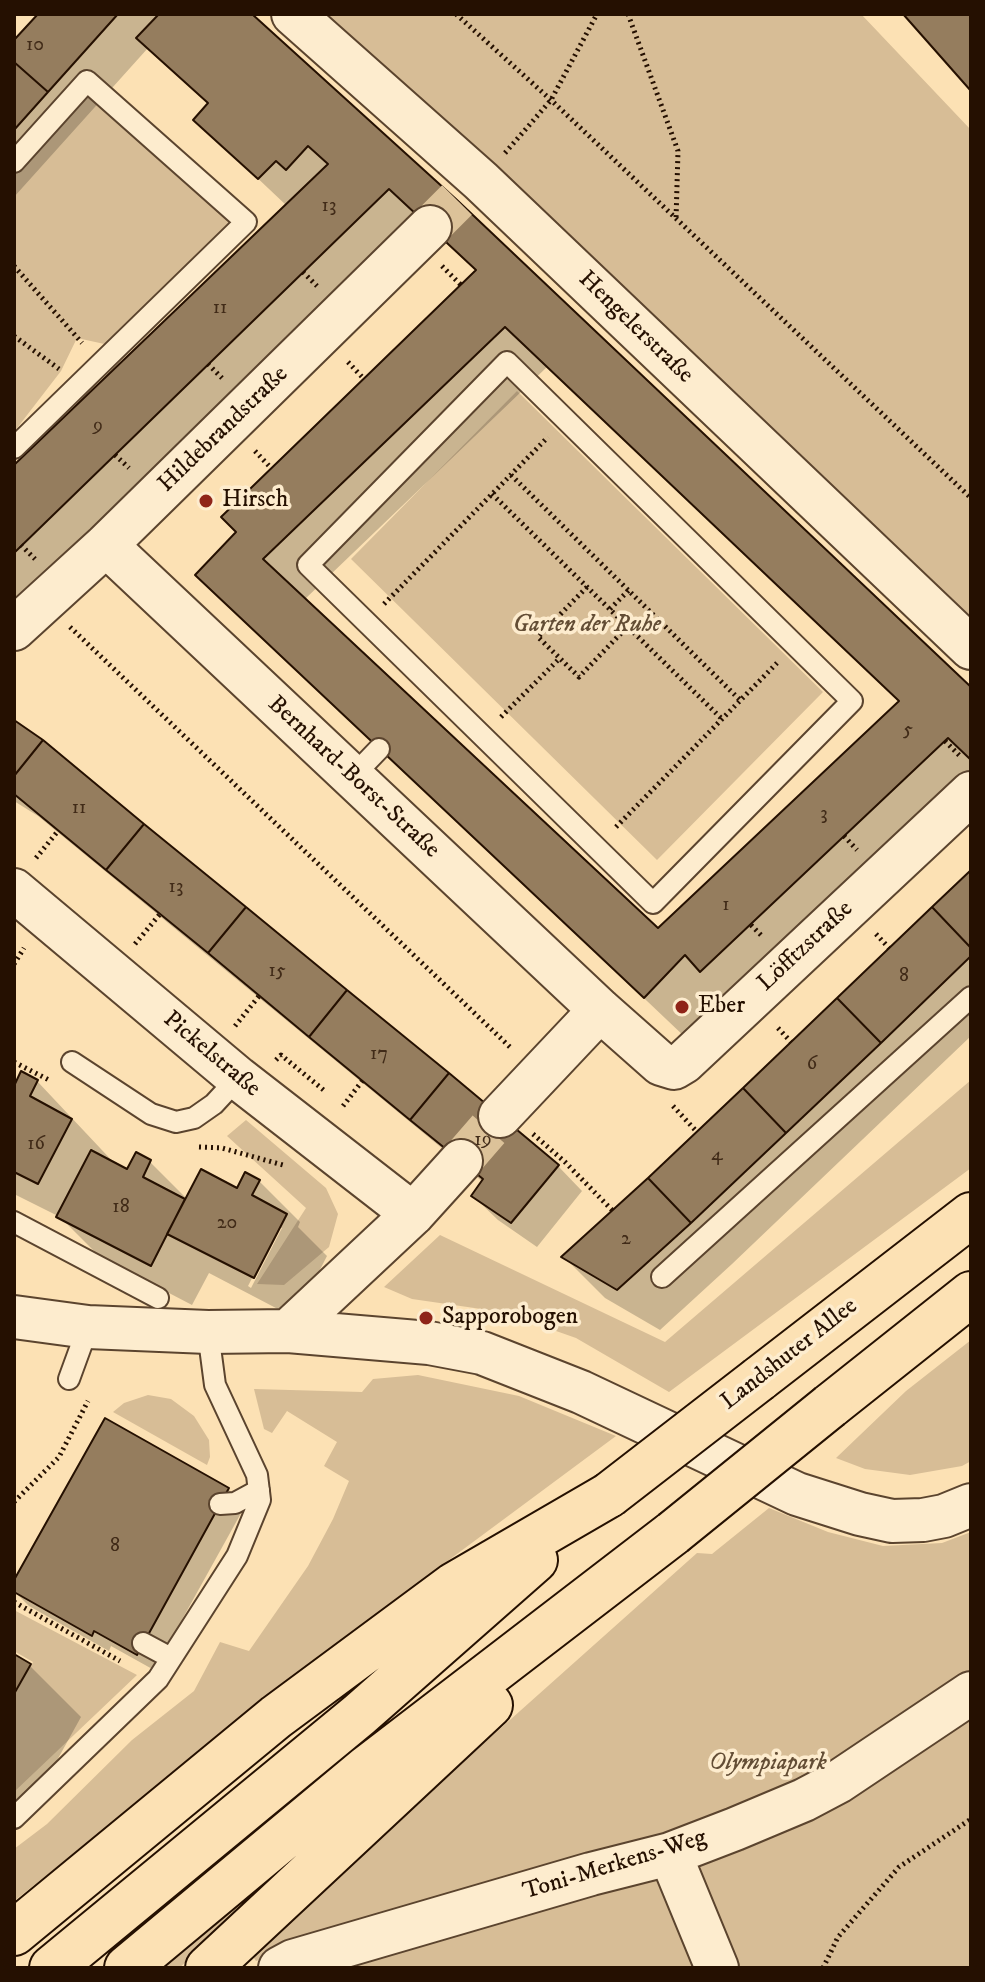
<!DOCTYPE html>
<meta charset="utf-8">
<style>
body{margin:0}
#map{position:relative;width:985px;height:1982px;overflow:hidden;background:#fce1b4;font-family:"IM FELL DW Pica",serif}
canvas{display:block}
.frame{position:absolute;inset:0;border:16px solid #251001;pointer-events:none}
</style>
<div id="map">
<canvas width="985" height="1982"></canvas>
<div class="frame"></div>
</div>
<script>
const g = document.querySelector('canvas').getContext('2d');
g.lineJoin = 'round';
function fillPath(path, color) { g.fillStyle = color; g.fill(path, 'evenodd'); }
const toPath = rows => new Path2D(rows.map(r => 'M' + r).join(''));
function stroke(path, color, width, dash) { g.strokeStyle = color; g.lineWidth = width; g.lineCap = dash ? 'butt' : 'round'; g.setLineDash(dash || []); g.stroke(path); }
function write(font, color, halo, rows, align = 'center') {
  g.font = font + ' "IM FELL DW Pica",serif'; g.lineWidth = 7; g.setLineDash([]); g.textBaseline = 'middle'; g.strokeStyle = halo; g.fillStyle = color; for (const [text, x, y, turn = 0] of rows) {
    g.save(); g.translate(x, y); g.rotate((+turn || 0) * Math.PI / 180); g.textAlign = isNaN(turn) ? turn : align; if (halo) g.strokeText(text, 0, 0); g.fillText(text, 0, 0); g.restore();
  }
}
const green = toPath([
 [326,14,861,14,971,130,971,618,498,170],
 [87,81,246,222,109,345,77,338,61,371,14,432,14,162],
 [517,391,823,692,657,860,351,559],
 [971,1080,971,1168,669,1392,576,1338,502,1312,412,1299,384,1287,440,1235,665,1342],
 [246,1120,326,1188,338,1214,329,1247,284,1285,257,1284,306,1208,227,1136],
 [971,1340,971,1461,962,1466,910,1475,865,1469,836,1458,906,1391],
 [418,1375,519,1396,616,1436,403,1594,14,1901,14,1849,47,1824,132,1740,194,1691,220,1642,249,1651,308,1566,333,1519,349,1481,324,1466,337,1442,287,1411,272,1433,264,1429,254,1389,362,1392,373,1379],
 [148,1395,171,1399,194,1416,209,1440,210,1457,207,1465,113,1412,124,1403],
 [769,1508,828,1532,883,1546,942,1543,971,1532,971,1968,263,1968,259,1960,256,1961,250,1952,697,1553,712,1554],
 [14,1610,137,1675,14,1792,14,1696,33,1662,14,1651],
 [257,1888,261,1893,259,1897,179,1968,160,1968]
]);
const shadow = toPath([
 [40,14,249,14,971,690,971,796,686,1038,198,575,478,272,431,229,14,633,14,468,287,206,196,120,209,105,148,48,14,197,14,43],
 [547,367,901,702,658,931,304,600],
 [14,723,558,1166,582,1191,537,1247,498,1220,473,1196,483,1182,38,816,14,801],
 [971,872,971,1036,732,1264,660,1330,605,1298,564,1257,649,1180],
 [37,1081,116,1165,128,1171,137,1155,150,1162,187,1199,237,1190,259,1181,300,1222,298,1227,327,1256,295,1318,209,1273,192,1305,100,1257,60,1217,14,1194,14,1090],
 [278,1228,282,1228,251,1288,248,1286],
 [228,1489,245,1506,154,1670,111,1646,109,1651,29,1606,14,1591,14,1584],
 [14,1657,29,1665,81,1717,24,1820,14,1815]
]);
const building = toPath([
 [38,14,118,14,48,92,14,62,14,40,38,14],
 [159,14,252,14,457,200,971,687,971,760,948,738,700,972,685,955,644,998,195,575,236,532,221,517,476,270,389,189,14,553,14,465,328,164,308,146,286,170,276,161,258,179,193,120,208,103,136,38,159,14],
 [505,327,899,701,658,928,263,559,505,327],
 [903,14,971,14,971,91,903,14],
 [14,62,48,92,14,130,14,62],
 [14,720,43,740,14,776,14,720],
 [43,740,144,824,106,870,14,794,14,776,43,740],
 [144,824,246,907,208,953,106,870,144,824],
 [971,870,971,948,932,907,971,870],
 [246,907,347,990,309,1037,208,953,246,907],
 [932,907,971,948,971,956,881,1043,837,998,932,907],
 [347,990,449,1073,410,1120,309,1037,347,990],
 [837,998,881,1043,786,1133,743,1088,837,998],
 [21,1071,38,1080,30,1096,72,1119,38,1184,14,1172,14,1086,21,1071],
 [449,1073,559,1165,511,1223,471,1196,483,1179,410,1120,449,1073],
 [743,1088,786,1133,691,1223,648,1178,743,1088],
 [91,1150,127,1169,136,1152,151,1160,143,1177,185,1199,151,1266,56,1217,91,1150],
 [201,1169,237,1188,245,1172,260,1180,252,1195,287,1214,254,1278,167,1234,201,1169],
 [648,1178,691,1223,617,1290,561,1257,648,1178],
 [105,1418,229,1488,137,1655,94,1631,92,1636,14,1592,14,1580,105,1418],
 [14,1654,31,1664,14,1694,14,1654]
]);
const minorTunnel = toPath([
 [430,227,457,200],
 [461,1161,500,1116]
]);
const path = toPath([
 [456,14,551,100,971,498],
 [628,14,678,151,676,220],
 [505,153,551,100,597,14],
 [14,266,82,343],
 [442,266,461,285],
 [303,272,317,286],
 [14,336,59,369],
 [348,362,364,379],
 [208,364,222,378],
 [255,451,271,468],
 [115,455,129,468],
 [511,475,740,700],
 [492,494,722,719],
 [21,545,35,559],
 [587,587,538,637,579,677,627,627],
 [384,604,548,437],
 [610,609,629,590],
 [70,627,511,1048],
 [501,717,560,658],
 [945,741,961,757],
 [616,827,777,663],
 [844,836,857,850],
 [36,858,58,831],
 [751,925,761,935],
 [876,934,889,948],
 [135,944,160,914],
 [14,964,24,948],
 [235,1026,259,996],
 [778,1028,791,1042],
 [276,1060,281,1055,326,1092],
 [14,1062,49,1080],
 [343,1106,363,1080],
 [673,1106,697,1132],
 [533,1134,565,1162,613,1211],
 [199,1147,222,1148,283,1165],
 [14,1502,59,1457,88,1401],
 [14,1602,120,1661],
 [823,1968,838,1937,899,1867,971,1819]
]);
const service = toPath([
 [14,162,87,81,246,222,14,448],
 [507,362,852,701,653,903,308,565,507,362],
 [352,777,379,749],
 [72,1062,151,1114,176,1122,194,1118,214,1104,238,1078],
 [14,1222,158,1298],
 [662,1277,971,997],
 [69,1379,88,1327],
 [220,1504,235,1503,259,1490],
 [143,1643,171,1658],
 [14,1818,158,1679,237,1556,260,1500,257,1475,215,1385,208,1332]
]);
const minor = toPath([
 [293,14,481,181,971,648],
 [106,545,600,1010,661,1064,674,1068,684,1062,971,793],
 [14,629,106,545,430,227],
 [14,890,238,1078,413,1214],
 [500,1116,600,1010],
 [14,1317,88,1327,208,1332,288,1331,429,1343,482,1353,581,1392,797,1494,860,1514,892,1521,923,1520,944,1516,971,1505],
 [288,1331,413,1214,461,1161],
 [670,1854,717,1968],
 [280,1968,293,1961,591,1874,670,1854,735,1829,804,1800,838,1782,971,1693]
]);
const trunk = toPath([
 [759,1379,971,1215],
 [830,1406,971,1294],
 [14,1933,276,1717,454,1585,609,1495],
 [52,1968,359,1715,535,1560],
 [127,1968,367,1768,673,1533],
 [208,1968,490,1705]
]);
const trunkBridge = toPath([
 [609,1495,759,1379],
 [673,1533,830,1406]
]);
const markers = [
 [206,501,8,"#8f2418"],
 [682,1007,8,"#8f2418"],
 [426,1318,8,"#8f2418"]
];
const numberNames = [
 ["10",35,46],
 ["13",329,207],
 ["11",220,309],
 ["9",98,427],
 ["5",908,731],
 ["11",79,809],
 ["3",824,815],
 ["13",176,888],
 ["1",726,906],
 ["15",277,972],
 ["8",904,977],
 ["17",379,1055],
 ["6",812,1065],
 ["19",483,1141],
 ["16",36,1145],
 ["4",717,1156],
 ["18",121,1208],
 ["20",227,1224],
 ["2",626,1240],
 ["8",115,1547]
];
const streetNames = [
 ["Hengelerstraße",635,328,44],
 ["Hildebrandstraße",224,430,-44],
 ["Bernhard-Borst-Straße",353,778,43],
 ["Löfftzstraße",806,947,-43],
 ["Pickelstraße",211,1055,40],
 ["Landshuter Allee",790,1355,-38],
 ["Toni-Merkens-Weg",615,1866,-17]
];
const poiNames = [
 ["Hirsch",222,501],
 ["Eber",698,1007],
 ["Sapporobogen",442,1318]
];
const parkNames = [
 ["Garten der Ruhe",587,626],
 ["Olympiapark",768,1764]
];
fillPath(green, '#d7bd96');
fillPath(shadow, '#0003');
fillPath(building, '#957d5e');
stroke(building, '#251001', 2);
stroke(minorTunnel, '#dcc299', 42, [42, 21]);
stroke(service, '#5b442e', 24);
stroke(minor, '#5b442e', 46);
stroke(trunk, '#251001', 48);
stroke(path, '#251001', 5, [2, 4]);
stroke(service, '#fdecce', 20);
stroke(minor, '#fdecce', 42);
stroke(trunk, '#fce1b4', 44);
stroke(trunkBridge, '#251001', 48, []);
stroke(trunkBridge, '#fce1b4', 44);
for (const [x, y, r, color] of markers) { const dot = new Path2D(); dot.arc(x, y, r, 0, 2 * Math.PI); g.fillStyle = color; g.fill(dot); stroke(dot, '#fdecce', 3); }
write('20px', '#412b18', null, numberNames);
write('24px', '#251001', '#fdecce', streetNames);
write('24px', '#251001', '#fdecce', poiNames, 'left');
write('italic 24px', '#634d35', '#fdecce', parkNames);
</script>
